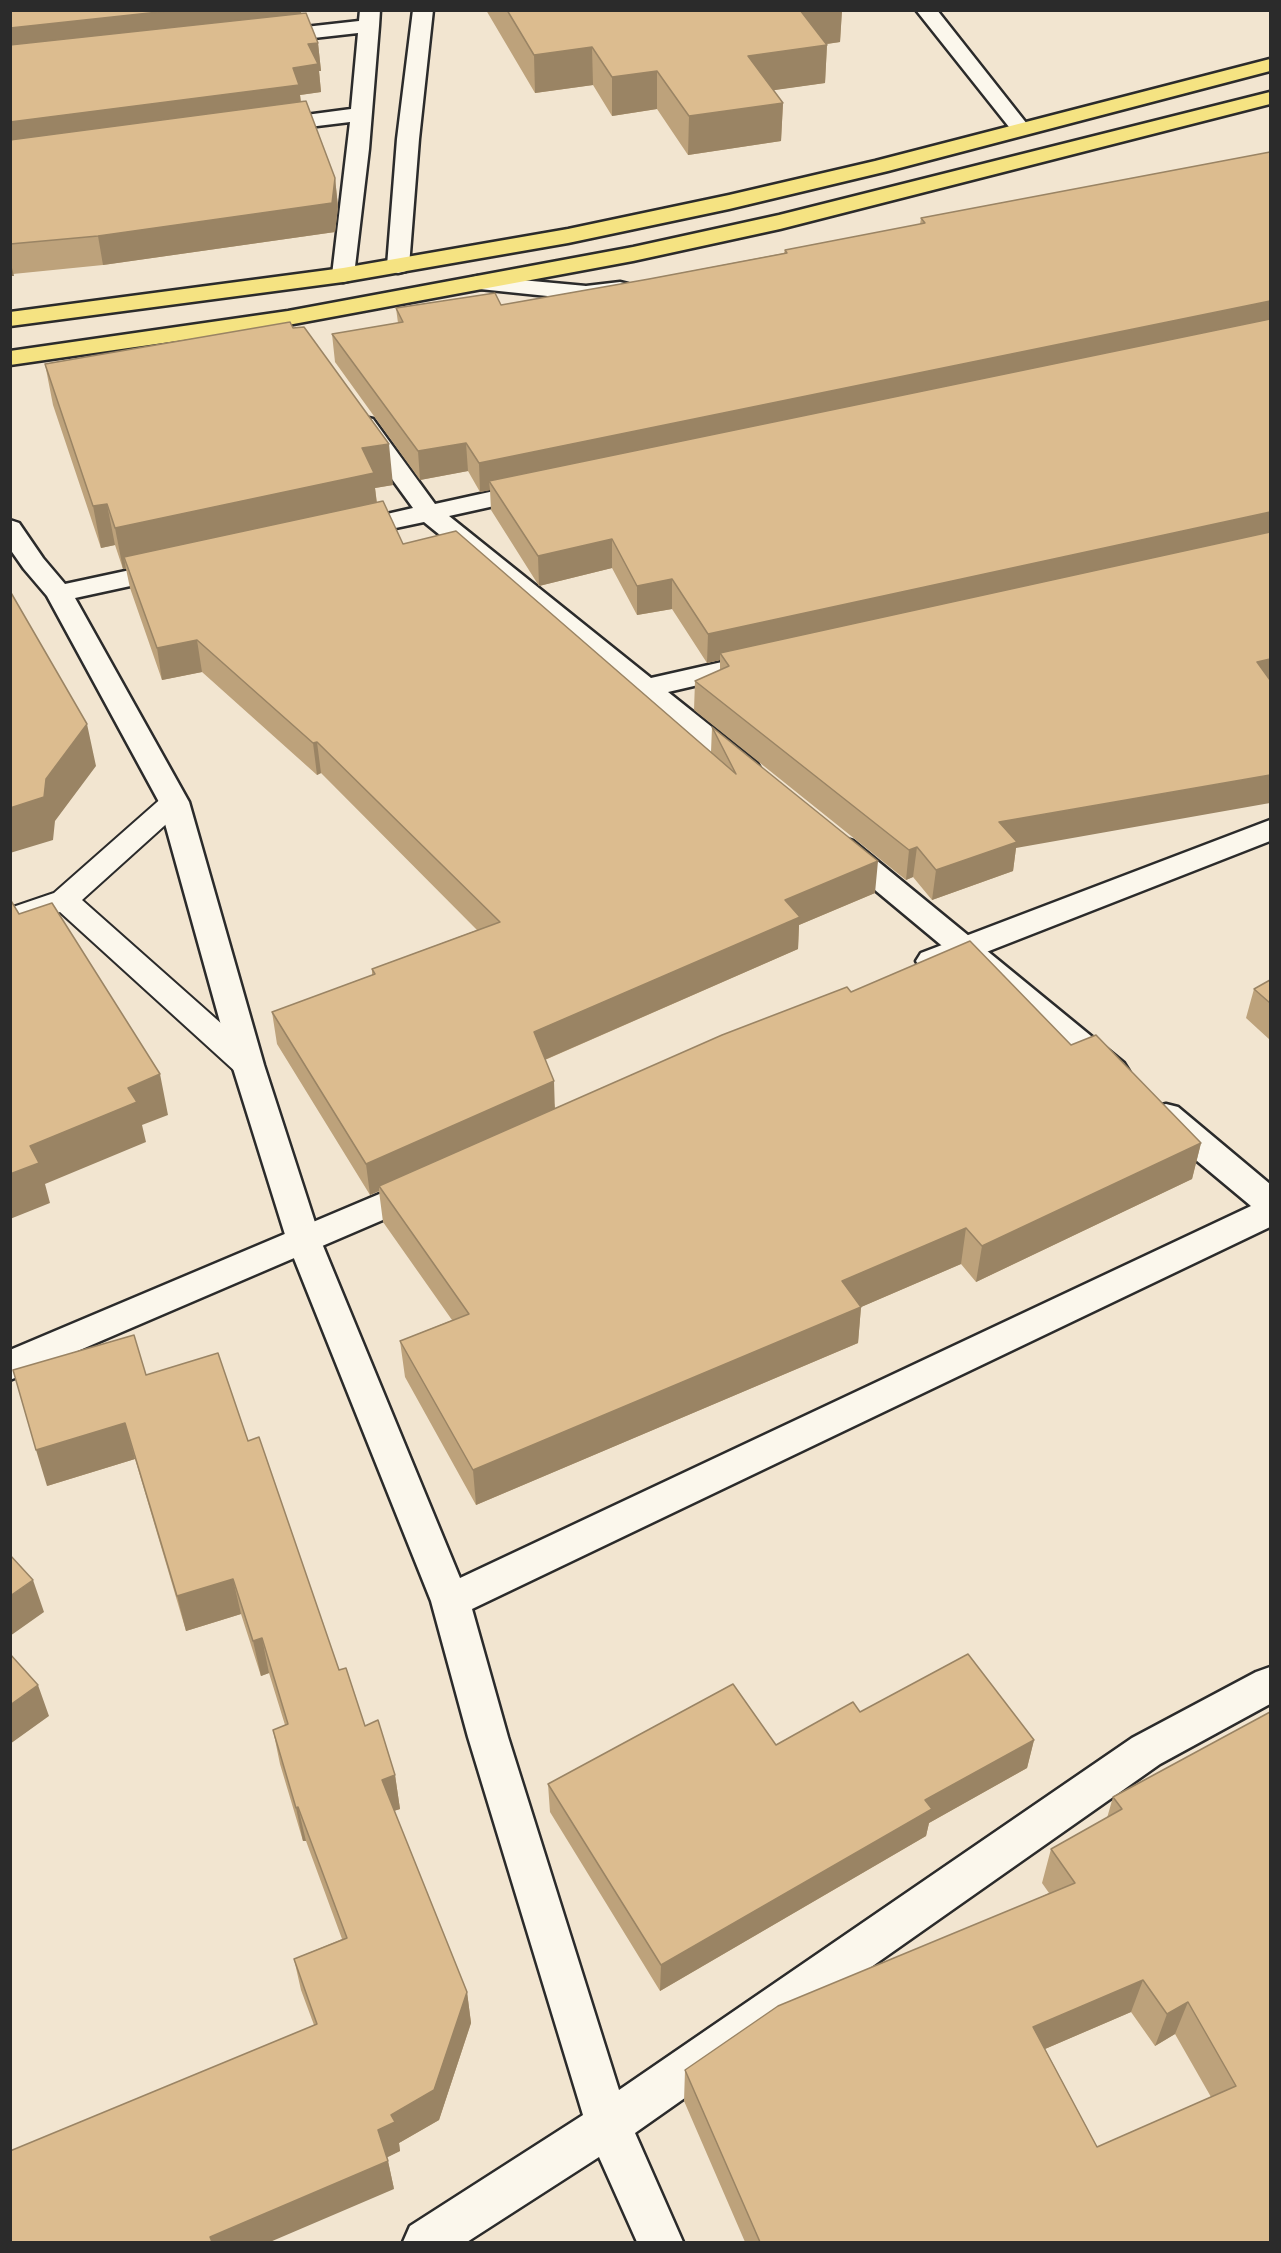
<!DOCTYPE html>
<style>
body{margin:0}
#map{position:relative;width:1281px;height:2253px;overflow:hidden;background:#f2e5d0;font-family:Caveat,sans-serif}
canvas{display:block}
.frame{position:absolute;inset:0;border:12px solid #2b2b2b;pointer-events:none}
</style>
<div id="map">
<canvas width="1281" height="2253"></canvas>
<div class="frame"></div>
</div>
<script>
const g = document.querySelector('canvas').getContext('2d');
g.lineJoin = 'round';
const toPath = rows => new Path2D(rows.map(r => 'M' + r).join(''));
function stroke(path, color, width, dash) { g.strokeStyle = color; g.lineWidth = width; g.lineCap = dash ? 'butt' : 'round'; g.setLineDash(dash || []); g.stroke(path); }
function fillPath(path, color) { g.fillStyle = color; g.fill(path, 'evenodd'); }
const service = toPath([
 [174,793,184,796,188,802,184,808,82,900,259,1057,263,1065,259,1073,248,1076,237,1073,60,912,10,929,10,908,54,893,164,796,174,793]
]);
const minor = toPath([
 [360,10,380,10,379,26,369,149,354,275,351,280,343,282,335,280,332,275,350,122,268,132,261,130,257,126,261,122,268,120,351,109,358,33,269,43,262,41,259,37,262,33,269,31,359,21,360,10],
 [413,10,433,10,419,139,409,266,406,271,398,273,390,271,387,266,397,139,413,10],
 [916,10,937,10,1027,124,1031,128,1027,132,1020,134,1013,132,916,10],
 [478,276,586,286,620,282,628,284,632,289,628,294,620,296,586,300,470,288,467,283,470,278,478,276],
 [364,417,373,419,435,504,535,482,544,485,548,490,544,495,449,516,651,678,753,655,763,658,767,664,763,670,668,692,757,763,761,770,757,777,747,779,737,777,424,522,348,538,339,535,335,530,339,525,413,508,352,424,355,419,364,417],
 [10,520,19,523,43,558,65,584,172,561,181,563,185,569,181,575,75,598,189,802,264,1065,321,1241,460,1578,1251,1206,1154,1125,1150,1116,1154,1107,1166,1104,1178,1107,1270,1184,1270,1227,472,1609,508,1737,619,2090,1132,1738,1256,1672,1270,1667,1270,1704,1160,1764,635,2133,683,2242,637,2242,599,2157,467,2242,403,2242,410,2226,583,2115,468,1737,431,1601,287,1241,232,1065,159,802,47,596,24,569,10,549,10,520],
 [843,838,853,841,1124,1063,1129,1071,1124,1079,1113,1083,1102,1079,833,855,828,848,833,841,843,838]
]);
const tertiary = toPath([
 [1270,820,1270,841,943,969,932,972,921,969,916,961,921,953,1270,820],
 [422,1176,434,1180,439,1189,434,1198,10,1380,10,1350,422,1176]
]);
const primary = toPath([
 [1270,59,1270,71,888,171,729,209,568,243,343,282,10,326,10,312,343,268,568,229,729,195,875,161,1270,59],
 [1270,92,1270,104,780,229,633,261,288,325,10,365,10,351,288,311,633,247,779,215,1270,92]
]);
const wall = toPath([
 [10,10,301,13,318,43,321,71,319,71,321,92,300,95,301,102,335,178,338,207,335,232,103,265,13,274,14,276,10,276],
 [486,10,842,10,840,42,827,44,825,83,773,90,783,103,781,141,688,155,657,109,612,116,593,85,535,93],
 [1270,152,1016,848,1013,871,932,900,913,877,906,880,694,710,695,681,720,670,720,660,707,663,672,609,637,615,612,568,539,586,491,510,490,490,480,492,468,471,420,480,335,362,332,334,398,323,396,308,501,305,649,279,784,253,785,250,920,224,921,218],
 [293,328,393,485,375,488,377,503,403,544,711,752,712,727,875,893,799,925,798,949,545,1060,555,1108,851,992,1071,1045,1201,1143,1192,1179,976,1282,961,1264,861,1307,858,1343,476,1505,405,1377,400,1341,452,1320,383,1222,379,1191,370,1195,277,1044,272,1012,372,975,372,969,477,930,321,773,317,775,202,672,162,680,130,588,126,569,123,569,115,545,101,548,53,405,45,364],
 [1270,980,1270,1040,1246,1018,1254,989],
 [146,1375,248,1441,339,1670,365,1726,395,1775,400,1809,394,1811,467,1992,471,2023,439,2120,399,2143,400,2151,387,2157,394,2189,314,2025,301,1990,294,1959,342,1939,306,1841,303,1841,280,1764,273,1730,285,1725,269,1673,261,1676,241,1614,186,1631,135,1459,47,1486],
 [860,1712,1034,1740,1027,1768,929,1823,926,1836,660,1991,550,1812,548,1784,776,1745],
 [1270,1712,1270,2242,745,2242,684,2101,685,2070,1049,1893,1042,1883,1051,1849,1107,1818,1113,1797],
 [1131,2012,1155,2046,1175,2034,1211,2097,1097,2147,1045,2049]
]);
const shadedWall = toPath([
 [177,10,301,10,302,25,10,57,10,28],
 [800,10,842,10,840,42,798,48],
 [318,43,321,71,319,71,321,92,300,95,302,113,10,152,10,122,293,68,308,44],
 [827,45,825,83,747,94,748,56],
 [592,47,593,85,535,93,534,55],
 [657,71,657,109,612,116,612,77],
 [783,103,781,141,688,155,689,116],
 [335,178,338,207,335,232,103,265,98,236],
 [10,260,14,276,10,276],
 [1270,301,1270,328,489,481,490,490,480,492,479,463],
 [466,443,468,471,420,480,418,451],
 [389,444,393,485,375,488,378,514,124,557,126,569,123,569,115,528,362,448],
 [107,504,115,545,101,548,93,506],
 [1270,512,1270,539,720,653,720,660,707,663,708,634],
 [612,539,612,568,539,586,538,556],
 [672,579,672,609,637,615,637,586],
 [197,640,202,672,162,680,157,648],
 [1270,659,1270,687,1257,662],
 [87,724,96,766,55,821,53,840,10,853,10,808,46,779],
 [317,742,321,773,317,775,313,743],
 [1270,775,1270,803,1016,848,1013,871,932,900,936,870,999,822],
 [917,847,913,877,906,880,909,850],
 [878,861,875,893,799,925,798,949,535,1064,534,1032,785,900],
 [160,1074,168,1115,142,1125,146,1142,45,1184,50,1203,10,1219,10,1174,30,1146,128,1088],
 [554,1081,555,1113,379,1186,379,1191,370,1195,366,1164],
 [1201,1143,1192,1179,976,1282,982,1246],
 [966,1228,961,1264,838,1317,842,1281],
 [861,1307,858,1343,476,1505,473,1470],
 [125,1423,135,1459,47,1486,36,1450],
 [233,1579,241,1614,186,1631,177,1596],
 [33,1580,44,1612,10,1636,10,1596],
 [262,1638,269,1673,261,1676,253,1641],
 [38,1685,49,1716,10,1744,10,1705],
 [1034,1740,1027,1768,929,1823,926,1836,660,1991,661,1965,925,1800],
 [395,1775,400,1809,387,1813,382,1780],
 [298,1807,306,1841,303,1841,296,1808],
 [1143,1980,1131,2012,1024,2058,1033,2027],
 [467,1992,471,2023,439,2120,399,2143,400,2151,384,2159,378,2130,391,2115],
 [1188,2002,1175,2034,1155,2046,1167,2014],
 [388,2161,394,2189,270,2242,212,2242,210,2237]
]);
const building = toPath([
 [10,10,177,10,10,28,10,10],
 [507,10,800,10,827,45,748,56,783,103,689,116,657,71,612,77,592,47,534,55,507,10],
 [306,13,318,43,308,44,318,64,293,68,299,85,10,122,10,45,306,13],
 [306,101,335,178,332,203,98,236,10,244,10,140,306,101],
 [1270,152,1270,301,479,463,466,443,418,451,332,334,403,322,396,308,495,293,501,305,649,279,787,253,785,250,925,223,921,218,1270,152],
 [1270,319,1270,512,708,634,672,579,637,586,612,539,538,556,489,481,1270,319],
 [290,322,293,328,304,327,389,444,362,448,374,473,115,528,107,504,93,506,45,364,290,322],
 [383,501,403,544,456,531,736,774,712,727,878,861,785,900,800,917,534,1032,554,1081,366,1164,272,1012,375,974,372,969,500,922,317,742,313,743,197,640,157,648,124,557,383,501],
 [1270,532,1270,659,1257,662,1270,680,1270,775,999,822,1017,842,936,870,917,847,909,850,695,681,729,666,720,653,1270,532],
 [10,591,87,724,46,779,44,797,10,808,10,591],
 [10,899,19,914,52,903,160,1074,128,1088,137,1102,30,1146,39,1163,10,1174,10,899],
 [970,941,1071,1045,1096,1035,1201,1143,982,1246,966,1228,842,1281,861,1307,473,1470,400,1341,469,1314,379,1186,722,1035,847,987,851,992,970,941],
 [1270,980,1270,1003,1254,989,1270,980],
 [134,1335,146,1375,218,1353,248,1441,259,1437,339,1670,346,1668,365,1726,378,1720,395,1775,382,1780,467,1992,434,2090,391,2115,395,2122,378,2130,388,2161,210,2237,212,2242,10,2242,10,2151,317,2024,294,1959,347,1938,298,1807,296,1808,273,1730,288,1724,262,1638,253,1641,233,1579,177,1596,125,1423,36,1450,13,1370,134,1335],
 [10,1555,33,1580,10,1596,10,1555],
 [10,1654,38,1685,10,1705,10,1654],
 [968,1654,1034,1740,925,1800,932,1809,661,1965,548,1784,733,1684,776,1745,853,1702,860,1712,968,1654],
 [1270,1712,1270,2242,760,2242,685,2070,778,2006,1075,1883,1051,1849,1122,1809,1113,1797,1270,1712],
 [1143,1980,1167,2014,1188,2002,1236,2086,1097,2147,1033,2027,1143,1980]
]);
stroke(service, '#2b2b2b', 4);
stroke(minor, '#2b2b2b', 5);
stroke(tertiary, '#2b2b2b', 5);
stroke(primary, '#2b2b2b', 5);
fillPath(service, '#fbf7ec');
fillPath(minor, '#fbf7ec');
fillPath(tertiary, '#fbf7ec');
fillPath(primary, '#f5e382');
fillPath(wall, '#bda27b');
fillPath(shadedWall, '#9a8464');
fillPath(building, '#dcbc8f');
stroke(building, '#9a8464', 1.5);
</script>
